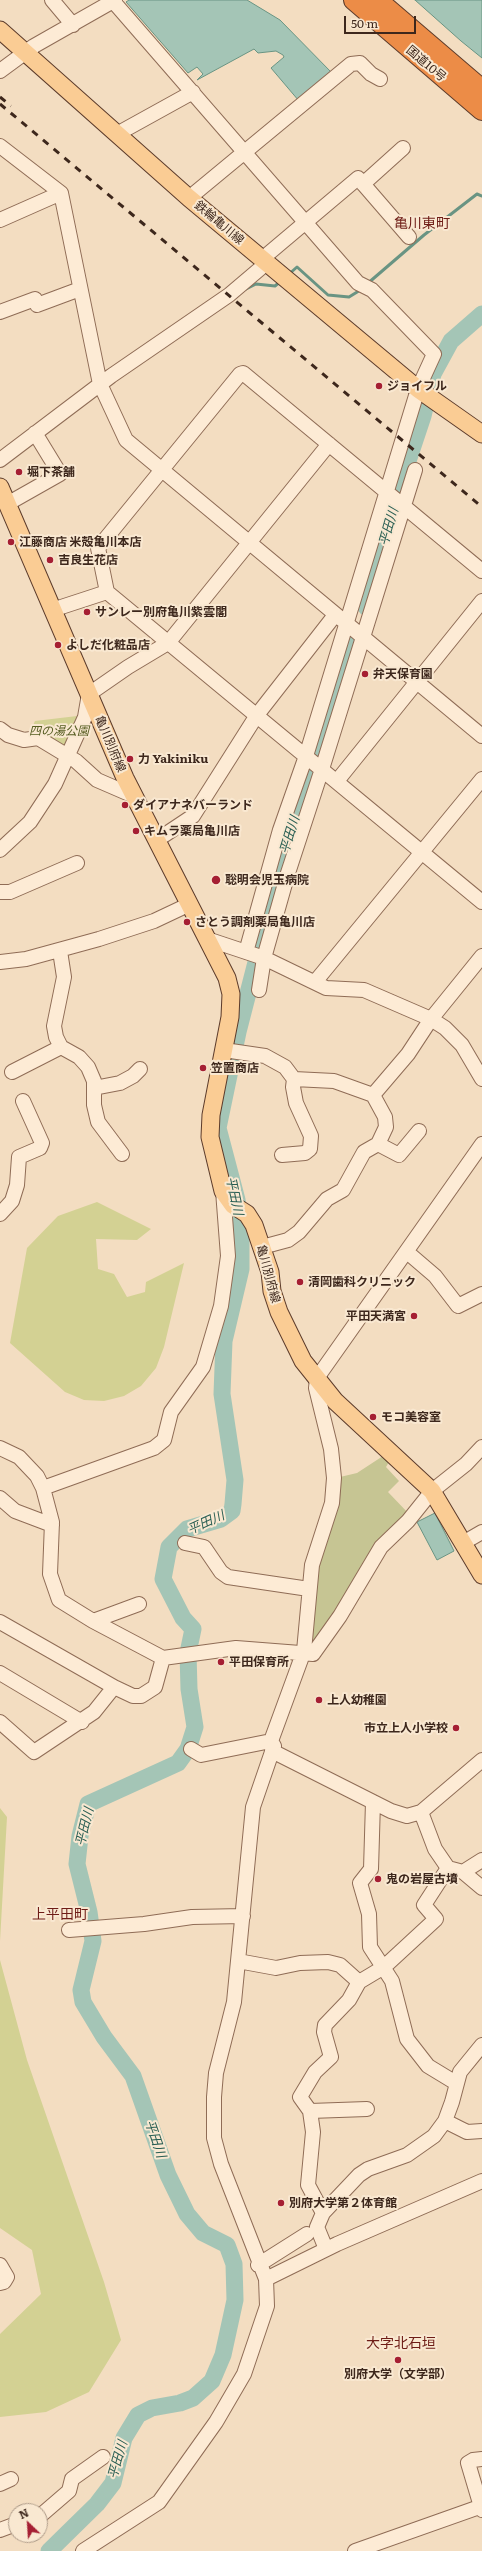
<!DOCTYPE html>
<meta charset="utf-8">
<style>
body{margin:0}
#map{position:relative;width:482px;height:2551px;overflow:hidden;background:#f3ddc1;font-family:Literata,serif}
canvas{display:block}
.north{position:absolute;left:8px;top:2503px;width:40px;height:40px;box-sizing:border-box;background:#f9e8d1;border:1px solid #ae9b89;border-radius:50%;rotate:335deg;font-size:11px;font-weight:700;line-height:16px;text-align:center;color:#3d271c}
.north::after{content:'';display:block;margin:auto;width:14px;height:18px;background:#a51f33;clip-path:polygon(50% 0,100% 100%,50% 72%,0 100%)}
.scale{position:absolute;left:344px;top:16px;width:72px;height:18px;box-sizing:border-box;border:2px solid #3d271c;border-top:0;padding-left:5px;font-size:12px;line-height:14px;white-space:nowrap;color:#3d271c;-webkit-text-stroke:3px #f9e8d1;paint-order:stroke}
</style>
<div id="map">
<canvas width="482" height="2551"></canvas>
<div class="north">N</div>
<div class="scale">50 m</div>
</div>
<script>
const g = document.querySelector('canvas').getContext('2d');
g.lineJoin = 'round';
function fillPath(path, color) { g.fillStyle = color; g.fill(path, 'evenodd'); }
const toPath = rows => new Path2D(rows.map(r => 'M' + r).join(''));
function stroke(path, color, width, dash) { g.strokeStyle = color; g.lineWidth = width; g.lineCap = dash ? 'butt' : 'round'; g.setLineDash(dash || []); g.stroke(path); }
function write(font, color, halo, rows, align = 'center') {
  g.font = font + ' Literata,"Noto Sans JP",serif'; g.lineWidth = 4; g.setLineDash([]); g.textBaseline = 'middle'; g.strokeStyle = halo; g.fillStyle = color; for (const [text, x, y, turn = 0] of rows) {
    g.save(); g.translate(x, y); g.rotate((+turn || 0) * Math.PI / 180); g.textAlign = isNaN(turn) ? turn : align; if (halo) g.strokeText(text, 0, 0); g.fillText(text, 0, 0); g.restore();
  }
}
const green = toPath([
 [77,716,67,750,29,734,35,721],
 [97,1202,151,1229,137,1240,96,1239,98,1269,114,1274,127,1297,145,1292,146,1282,184,1263,164,1347,156,1368,141,1386,124,1396,104,1401,84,1400,65,1392,10,1343,27,1248,58,1216],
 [0,1808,7,1817,0,1941],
 [0,1960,27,2060,104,2282,121,2340,89,2392,46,2412,0,2417,0,2334,41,2294,32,2250,0,2228]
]);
const cemetery = toPath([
 [383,1456,389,1462,386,1467,399,1481,388,1492,410,1515,312,1650,307,1649,316,1566,340,1477,357,1473]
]);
const water = toPath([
 [129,0,247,0,280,20,332,73,299,101,271,68,284,57,283,55,276,51,258,53,254,49,197,80,203,74,197,67,188,73,126,2,129,0],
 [415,0,482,0,482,58,461,41,415,0],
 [435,1513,454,1551,437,1560,417,1522,435,1513]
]);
const stream = toPath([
 [288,275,297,267,328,295,349,297,362,289],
 [367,284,424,235,477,194,482,196],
 [244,290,256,284,275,286,281,281]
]);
const river = toPath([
 [366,607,401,482,423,416,433,374,451,341,482,314],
 [49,2551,97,2504,113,2483,124,2438,138,2415,152,2408,180,2403,193,2398,212,2381,223,2355,235,2300,234,2264,227,2245,203,2233,187,2214,168,2175,133,2076,104,2037,83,2002,81,1990,93,1941,89,1912,77,1864,80,1836,88,1804,178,1763,188,1749,195,1727,189,1689,188,1653,193,1629,183,1618,163,1579,169,1547,187,1529,221,1519,232,1511,233,1504,235,1480,222,1394,224,1341,241,1269,241,1229,237,1200,218,1128,238,1032,280,869,320,738,355,640]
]);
const minor = toPath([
 [52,0,73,25],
 [112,0,358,283,372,290,434,354,418,389,306,756,280,830,246,952],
 [0,71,34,46,115,0],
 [117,134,193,92],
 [0,146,61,193,100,384,126,440,482,736],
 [363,184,403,148],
 [189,198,351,64,360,63,371,74,380,79],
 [0,220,61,193],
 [0,312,35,299,37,305,80,289],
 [0,460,111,376,229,295,262,267,262,259,358,178,409,237],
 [7,504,60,474,35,433],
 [482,571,243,373,240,374,98,548,107,592,482,902],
 [52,610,107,592],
 [0,729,8,735,24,740,38,738,76,761,97,780,134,796],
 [337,781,482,601],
 [157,840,193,816,257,715,335,615],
 [0,850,30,822,55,784,85,717,89,694,128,667,168,643,329,444],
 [0,892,10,892,77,863],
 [210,940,264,958,326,988,364,990,431,1019,445,1028,462,1045,482,1079],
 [60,951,64,977,54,1026,56,1037,61,1047,79,1057,88,1067,94,1081,94,1105,98,1122,122,1154],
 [0,962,26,959,99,939,154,921,190,904],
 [315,982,482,779],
 [259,990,264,958,288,873,322,769,415,470],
 [224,1050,265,1056,285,1067,294,1079,334,1081,373,1095,408,1054,431,1019,482,956],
 [12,1072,61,1047],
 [94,1088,120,1083,133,1076,140,1069],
 [378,1144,399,1155,419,1131],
 [282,1155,305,1153,310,1149,311,1136,296,1103,293,1087,294,1079],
 [0,1214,12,1201,17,1185,19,1157,40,1148,42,1143,23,1101],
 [262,1247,288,1240,299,1232,327,1199,343,1190,364,1152,378,1144,386,1127,385,1117,373,1095],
 [407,1252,435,1276,458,1306,482,1294],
 [0,1448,19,1457,37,1476,43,1488,52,1522,50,1574,59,1600,93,1621,163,1658,236,1648,313,1654,340,1616,381,1547,408,1521,432,1491,466,1464,482,1447],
 [43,1488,154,1448,164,1440,171,1412,203,1367,221,1306,228,1256,223,1191],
 [0,1498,15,1511,52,1525],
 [185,1543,204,1547,221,1572,228,1577,309,1589],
 [463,1543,482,1532],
 [93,1621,139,1604],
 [0,1622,114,1687,133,1696,141,1696,155,1687,163,1658],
 [0,1673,82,1722],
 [0,1722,34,1752,94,1712,114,1687],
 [191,1749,201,1755,271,1741],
 [272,1751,391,1811,407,1816,421,1812,482,1760],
 [373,1802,371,1869,360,1883,369,1914,370,1947,392,1981,407,2039,428,2066,456,2083],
 [448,1868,463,1872,482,1860],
 [463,1872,482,1888],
 [69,1930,144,1924,192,1917,243,1916],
 [238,1961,276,1968,300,1963,328,1962,340,1965,359,1982],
 [310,2111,367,2109],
 [445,2121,467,2132,482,2131],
 [323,2213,308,2185,313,2132,310,2111,300,2097,315,2072,331,2057,324,2032,325,2025,349,2000,359,1982,384,1967,436,1919,424,1905,448,1868,435,1849,421,1812],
 [326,2249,317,2227,323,2213,359,2175,368,2169,407,2155,434,2136,445,2121,452,2102,460,2072,482,2045],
 [0,2265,7,2277,4,2282,0,2283],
 [258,2265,307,2234],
 [266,2279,337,2244,482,2181],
 [482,2459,473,2460,468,2463,482,2510],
 [0,2484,11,2479],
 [40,2516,69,2491,72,2479,103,2457],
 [0,2530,16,2524],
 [83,2551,159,2502,216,2422,244,2374,267,2306,266,2279,221,2164,214,2138,214,2097,216,2073,234,2002,253,1807,274,1746,271,1741,304,1651,312,1565,332,1503,334,1478,331,1449,316,1388,317,1378,482,1144],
 [355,2551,482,2506]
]);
const major = toPath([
 [0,30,189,198,418,389,482,434],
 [0,487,125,778,227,978,231,994,230,1017,211,1115,210,1137,223,1191,233,1205,247,1214,254,1225,270,1272,272,1291,279,1312,303,1361,335,1401,432,1491,482,1575]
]);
const highway = toPath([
 [354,0,482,110],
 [377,0,482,90]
]);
const rail = toPath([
 [0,97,11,106],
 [0,104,482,507]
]);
const markers = [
 [379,386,4,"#a51f33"],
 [19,472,4,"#a51f33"],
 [11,542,4,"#a51f33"],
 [50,560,4,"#a51f33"],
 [87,612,4,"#a51f33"],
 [58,645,4,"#a51f33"],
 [365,674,4,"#a51f33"],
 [130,759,4,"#a51f33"],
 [125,805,4,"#a51f33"],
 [136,831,4,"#a51f33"],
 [216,880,5,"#a51f33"],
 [187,922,4,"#a51f33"],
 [203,1068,4,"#a51f33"],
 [300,1282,4,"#a51f33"],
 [414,1316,4,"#a51f33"],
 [373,1417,4,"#a51f33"],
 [221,1662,4,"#a51f33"],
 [319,1700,4,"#a51f33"],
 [456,1728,4,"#a51f33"],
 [378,1879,4,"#a51f33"],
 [281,2203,4,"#a51f33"],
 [398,2360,4,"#a51f33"]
];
const streetNames = [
 ["国道10号",426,64,40],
 ["鉄輪亀川線",219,223,40],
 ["亀川別府線",110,744,67],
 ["亀川別府線",268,1274,75]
];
const poiNames = [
 ["ジョイフル",387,386],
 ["堀下茶舗",27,472],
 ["江藤商店 米殻亀川本店",19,542],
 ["吉良生花店",58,560],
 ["サンレー別府亀川紫雲閣",95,612],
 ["よしだ化粧品店",66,645],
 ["弁天保育園",373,674],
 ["力 Yakiniku",138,759],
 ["ダイアナネバーランド",133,805],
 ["キムラ薬局亀川店",144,831],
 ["聡明会児玉病院",225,880],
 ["さとう調剤薬局亀川店",195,922],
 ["笠置商店",211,1068],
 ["清岡歯科クリニック",308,1282],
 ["平田天満宮",406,1316,"right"],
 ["モコ美容室",381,1417],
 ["平田保育所",229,1662],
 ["上人幼稚園",327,1700],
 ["市立上人小学校",448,1728,"right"],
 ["鬼の岩屋古墳",386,1879],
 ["別府大学第２体育館",289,2203],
 ["別府大学（文学部）",398,2374,"center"]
];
const parkNames = [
 ["四の湯公園",59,731]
];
const waterNames = [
 ["平田川",389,527,-74],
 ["平田川",290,835,-73],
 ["平田川",234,1196,78],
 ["平田川",206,1523,-24],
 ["平田川",85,1827,-76],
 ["平田川",155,2139,71],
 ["平田川",118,2460,-74]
];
const quarterNames = [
 ["亀川東町",422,224],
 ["上平田町",60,1915],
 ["大字北石垣",401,2344]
];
fillPath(green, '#d3d193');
fillPath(cemetery, '#c6c593');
fillPath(water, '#a4c5b6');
stroke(water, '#699483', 1);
stroke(stream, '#699483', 3);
stroke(river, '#a4c5b6', 17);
stroke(minor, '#8f6c56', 16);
stroke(major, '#5c3b2b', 19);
stroke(highway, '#5c3b2b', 22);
stroke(minor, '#fdebd5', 14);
stroke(major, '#facc94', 17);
stroke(highway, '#ec8c47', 20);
stroke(rail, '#3d271c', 3, [7, 7]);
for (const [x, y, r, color] of markers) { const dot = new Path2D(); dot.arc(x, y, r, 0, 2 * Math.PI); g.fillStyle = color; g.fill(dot); stroke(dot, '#f9e8d1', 1.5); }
write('12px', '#3d271c', '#f9e8d1', streetNames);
write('bold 12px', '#3d271c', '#f9e8d1', poiNames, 'left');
write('italic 12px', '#555c20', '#f9e8d1', parkNames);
write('italic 13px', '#295e53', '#f9e8d1', waterNames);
write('14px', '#6e1c16', '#f9e8d1', quarterNames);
</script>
